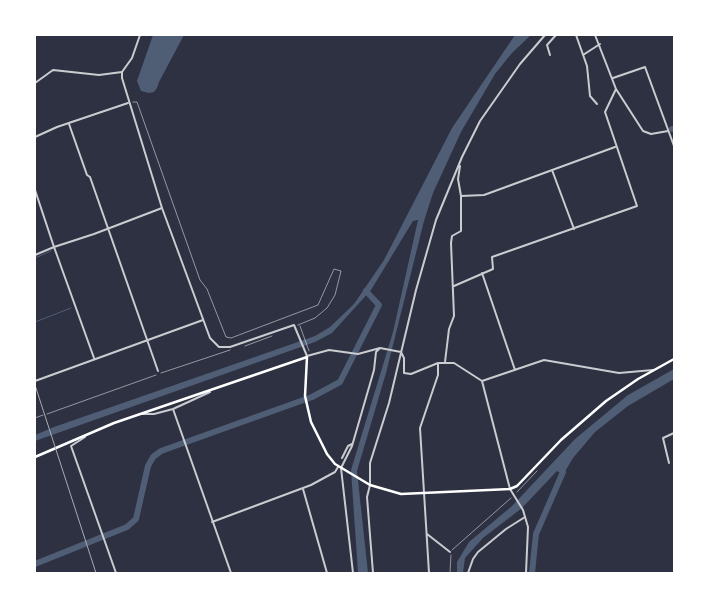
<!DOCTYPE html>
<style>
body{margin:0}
#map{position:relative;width:709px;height:608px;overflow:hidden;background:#2d3142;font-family:"Sofia Sans Condensed",sans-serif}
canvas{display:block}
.frame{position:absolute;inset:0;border:36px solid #fff;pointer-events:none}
</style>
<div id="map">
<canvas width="709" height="608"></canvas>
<div class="frame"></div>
</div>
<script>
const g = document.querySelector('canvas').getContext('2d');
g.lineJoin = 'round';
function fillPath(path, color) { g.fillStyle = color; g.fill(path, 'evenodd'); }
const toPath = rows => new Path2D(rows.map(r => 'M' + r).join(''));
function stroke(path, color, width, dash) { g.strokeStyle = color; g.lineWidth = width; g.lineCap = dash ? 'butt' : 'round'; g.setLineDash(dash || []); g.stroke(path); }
const water = toPath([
 [153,35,184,35,159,82,157,88,154,92,149,93,141,91,137,81],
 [515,35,531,35,512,53,495,74,461,132,433,193,424,221,386,373,357,471,368,573,358,573,351,470,393,332,418,220,413,221,371,290,332,333,315,342,35,441,35,435,54,427,315,336,330,327,354,304,384,260,452,128],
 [674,369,674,379,628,406,595,432,573,458,563,475,557,471,522,508,483,538,465,558,463,573,457,573,457,562,469,542,512,506,575,439,628,395]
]);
const stream = toPath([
 [35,258,51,251],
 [35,322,71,308]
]);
const river = toPath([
 [672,129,674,129],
 [35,564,127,527,136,519,148,466,153,457,161,451,312,397,340,382,379,305,366,291],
 [532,573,536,534,563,472,561,467]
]);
const path = toPath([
 [133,102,137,102,200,280,207,289,226,337,231,338,318,305,334,269,341,271,335,295,327,308,315,318,298,325],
 [300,326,309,351],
 [245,346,272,336],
 [161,373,230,350],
 [47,414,156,375],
 [35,418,43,415],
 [517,492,537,471],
 [452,550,511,498],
 [450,573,451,555]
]);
const minor = toPath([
 [576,35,587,66,590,96,597,104],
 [595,35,616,89,643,131,651,134,668,131],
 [550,55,547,45,556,35],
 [583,55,600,44],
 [613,78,645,67,674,146],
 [35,83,53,70,99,75,122,72],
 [69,124,87,175,90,177,158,371],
 [35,137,57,127,128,103],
 [552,170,574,229],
 [35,190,54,247,94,234,162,208],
 [461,196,484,195,615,147],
 [35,255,54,247,94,358],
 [482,273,515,370],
 [454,286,493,269,492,257,637,206,605,112,616,89],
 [307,356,329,350,358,354,380,348,401,352,404,358,404,373,411,374,438,363,454,363,482,381],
 [445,362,449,329,454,316,451,243,452,236,461,231,461,196,458,179,460,166],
 [35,381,203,320],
 [173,409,231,573],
 [141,414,154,414,173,409,210,392],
 [85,437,71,446,116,573],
 [342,458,348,446,352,444],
 [669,463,663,438,674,433],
 [303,489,327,573],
 [510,489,482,381,544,360,619,373,653,370],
 [212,522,311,485,335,472,338,467],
 [427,534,450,552],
 [353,573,341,468,352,446,374,370,376,352,380,348],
 [373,573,367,497,370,485,370,463,389,403,416,290,436,220,462,157,480,121,520,64,545,35],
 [429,573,420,428,438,375,438,363],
 [468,573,473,559,478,552,506,529,525,517]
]);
const tertiary = toPath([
 [140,35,132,58,122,72,122,78,162,208,210,338,219,347,230,347,294,325,307,356],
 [510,489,523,510,528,527,526,573]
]);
const secondary = toPath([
 [307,357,305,396,311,422,327,454,335,464,370,485,401,494,510,489,517,486,561,440,606,401,638,379,674,359],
 [35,457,114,423,307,357]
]);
const rail = toPath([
 [35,385,96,573]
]);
fillPath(water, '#4f5d75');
stroke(stream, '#4f5d75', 1);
stroke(river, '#4f5d75', 6);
stroke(path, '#fff', 0.5);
stroke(minor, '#caccd0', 2);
stroke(tertiary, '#caccd0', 2);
stroke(secondary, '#fff', 2.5);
stroke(rail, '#abadb3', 1);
</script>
